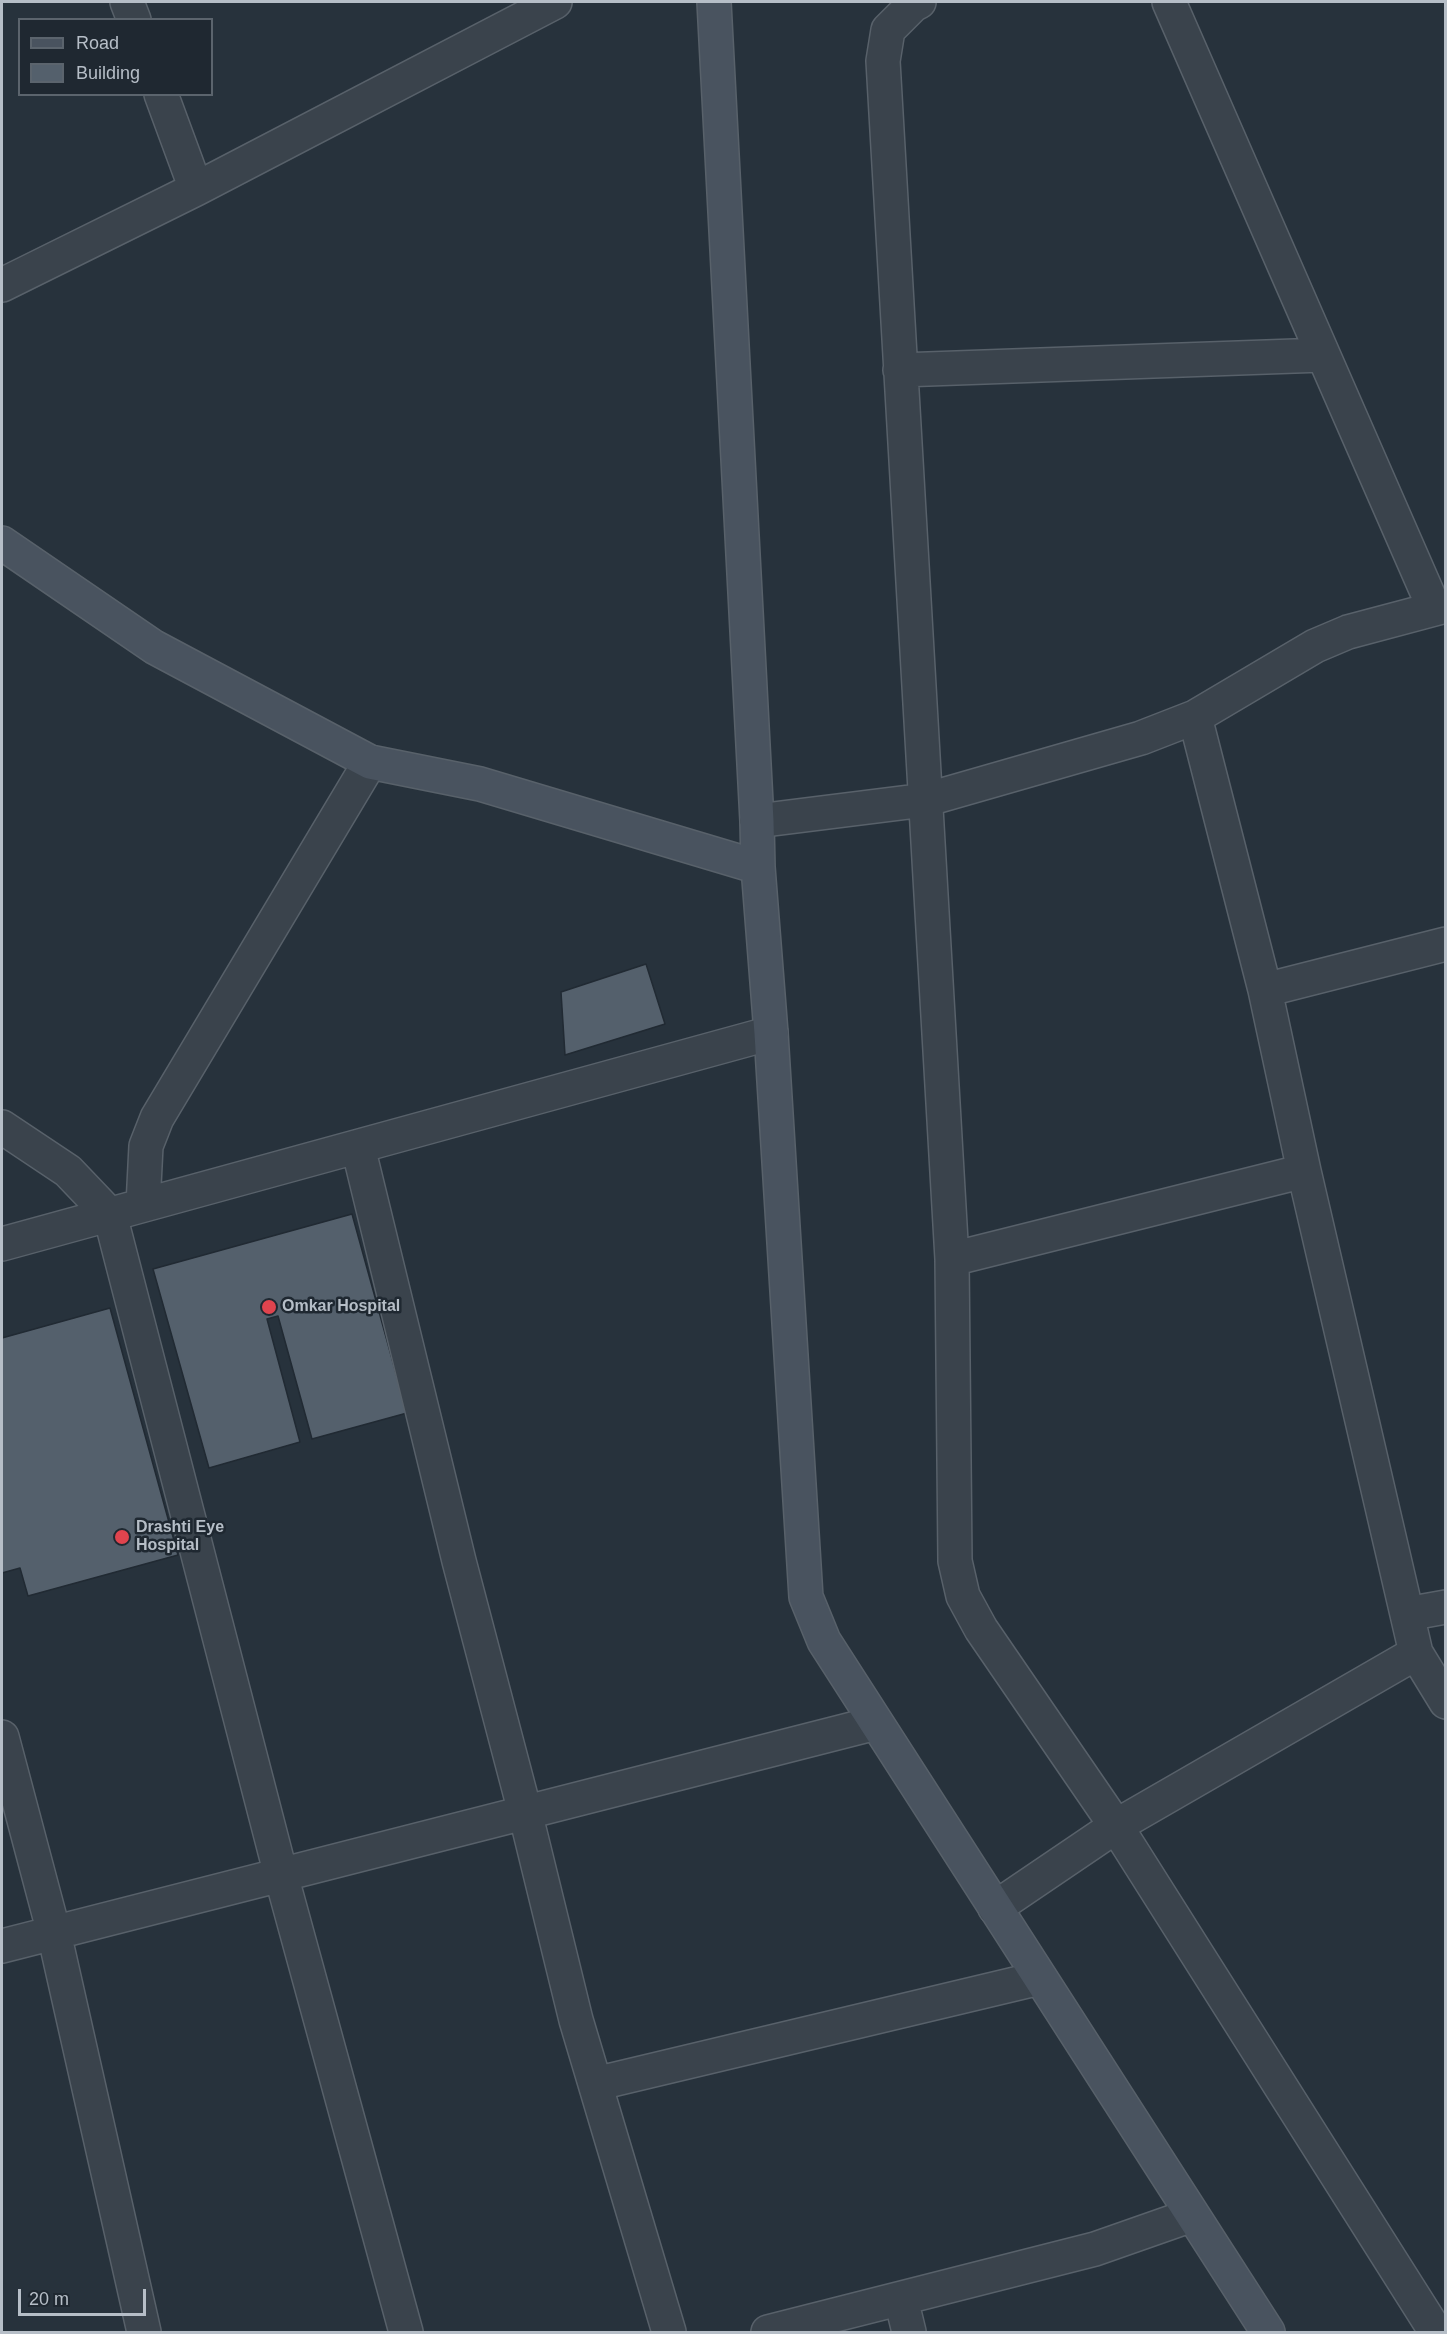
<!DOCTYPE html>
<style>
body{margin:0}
#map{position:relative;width:1447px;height:2334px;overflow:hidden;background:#27323c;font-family:Arial,sans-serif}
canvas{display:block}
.frame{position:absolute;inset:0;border:3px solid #b6bec7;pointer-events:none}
.legend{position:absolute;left:18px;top:18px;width:195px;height:78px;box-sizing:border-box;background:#1f2831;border:2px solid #5b646d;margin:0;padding:8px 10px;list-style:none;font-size:18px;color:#b6bec7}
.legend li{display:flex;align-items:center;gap:12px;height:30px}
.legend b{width:30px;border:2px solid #5b646d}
.scale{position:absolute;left:18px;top:2289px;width:128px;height:27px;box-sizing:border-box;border:3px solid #b6bec7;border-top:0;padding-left:8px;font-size:18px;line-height:21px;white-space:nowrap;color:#b6bec7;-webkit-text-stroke:4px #1f2831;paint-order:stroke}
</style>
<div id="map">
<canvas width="1447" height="2334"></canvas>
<div class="frame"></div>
<ul class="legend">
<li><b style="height:8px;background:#49535f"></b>Road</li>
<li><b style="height:16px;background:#54606c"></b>Building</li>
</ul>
<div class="scale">20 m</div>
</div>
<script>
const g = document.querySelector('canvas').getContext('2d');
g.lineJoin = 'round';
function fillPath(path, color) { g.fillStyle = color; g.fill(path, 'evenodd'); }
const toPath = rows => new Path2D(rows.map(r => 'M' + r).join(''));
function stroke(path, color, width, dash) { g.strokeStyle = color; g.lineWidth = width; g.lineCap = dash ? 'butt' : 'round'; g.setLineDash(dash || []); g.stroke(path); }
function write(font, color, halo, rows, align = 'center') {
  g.font = font + ' Arial,sans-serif'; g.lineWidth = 5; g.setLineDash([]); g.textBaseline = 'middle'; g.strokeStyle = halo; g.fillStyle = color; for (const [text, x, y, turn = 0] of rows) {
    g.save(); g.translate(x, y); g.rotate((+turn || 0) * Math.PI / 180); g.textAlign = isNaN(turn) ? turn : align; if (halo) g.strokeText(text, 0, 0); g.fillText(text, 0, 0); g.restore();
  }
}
const building = toPath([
 [646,964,665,1024,565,1055,561,992,646,964],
 [352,1214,407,1413,312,1439,278,1316,267,1319,300,1442,209,1468,153,1269,352,1214],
 [110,1308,178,1555,28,1596,20,1568,2,1573,2,1338,110,1308]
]);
const street = toPath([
 [127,2,134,20],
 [919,2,913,5,888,30,883,61,952,1259,955,1561,963,1596,981,1629,1116,1826,1436,2332],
 [1169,2,1434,608],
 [161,94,196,189],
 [2,285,196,189,555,2],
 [900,370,1323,355],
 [757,821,925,800,1141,738,1195,717],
 [1265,990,1446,944],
 [2,1127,68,1171,110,1215,281,1875,406,2332],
 [358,1147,459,1561,525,1812,576,2020,669,2332],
 [143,1205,146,1146,157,1118,370,762],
 [2,1244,771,1033],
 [952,1259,1304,1171],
 [1407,1614,1446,1607],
 [1416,1653,1304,1171,1265,990,1195,717,1315,646,1348,632,1446,606],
 [2,1737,54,1933,144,2332],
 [995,1908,1116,1826,1416,1653,1446,1702],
 [2,1946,876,1723],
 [595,2084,1040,1978],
 [901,2299,909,2332],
 [768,2332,1095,2249,1192,2215]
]);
const secondary = toPath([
 [714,2,757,821,758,867,771,1033,806,1597,824,1641,1268,2332],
 [2,543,154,647,370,762,480,784,758,867]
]);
const markers = [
 [269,1307,8,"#e0444e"],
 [122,1537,8,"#e0444e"]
];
const poiNames = [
 ["Omkar Hospital",282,1307],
 ["Drashti Eye",136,1528],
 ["Hospital",136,1546]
];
fillPath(building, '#54606c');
stroke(building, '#212a33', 1.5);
stroke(street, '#58616a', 36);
stroke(secondary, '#58616a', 36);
stroke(street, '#3a434c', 33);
stroke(secondary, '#49535f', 33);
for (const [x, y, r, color] of markers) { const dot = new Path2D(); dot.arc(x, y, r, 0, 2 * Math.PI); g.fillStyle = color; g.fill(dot); stroke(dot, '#1f2831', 2); }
write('bold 16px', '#b6bec7', '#1f2831', poiNames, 'left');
</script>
